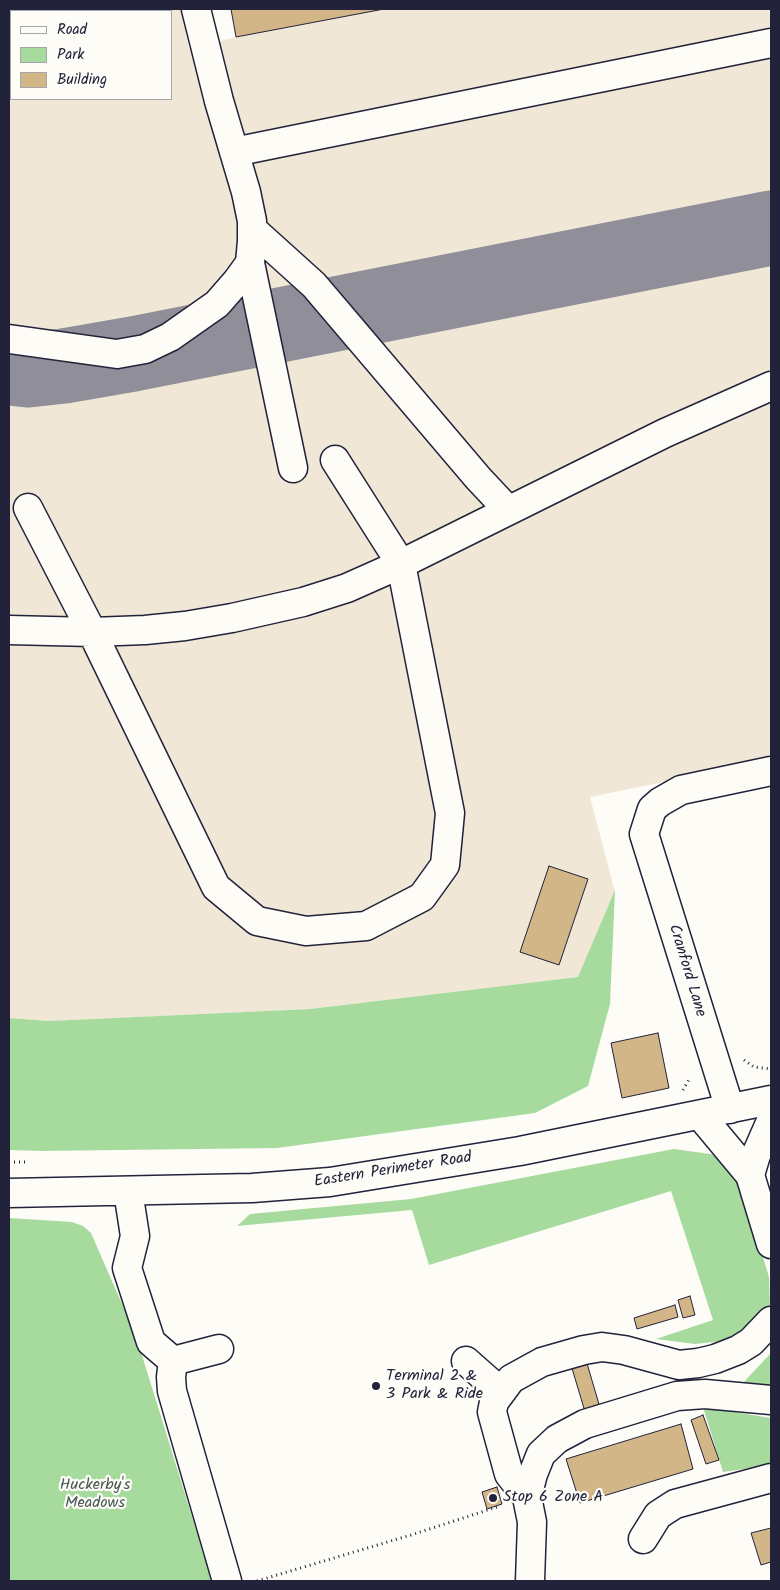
<!DOCTYPE html>
<style>
body{margin:0}
#map{position:relative;width:780px;height:1590px;overflow:hidden;background:#fdfcf7;font-family:Kalam,sans-serif}
canvas{display:block}
.frame{position:absolute;inset:0;border:10px solid #22223b;pointer-events:none}
.legend{position:absolute;left:10px;top:10px;width:162px;height:90px;box-sizing:border-box;background:#fdfcf7;border:1px solid #a5a5ac;margin:0;padding:6px 9px;list-style:none;font-size:15px;color:#22223b}
.legend li{display:flex;align-items:center;gap:10px;height:25px}
.legend b{width:25px;border:1px solid #a5a5ac}
</style>
<div id="map">
<canvas width="780" height="1590"></canvas>
<div class="frame"></div>
<ul class="legend">
<li><b style="height:6px;background:#fdfcf7"></b>Road</li>
<li><b style="height:14px;background:#a7db9d"></b>Park</li>
<li><b style="height:14px;background:#d3b688"></b>Building</li>
</ul>
</div>
<script>
const g = document.querySelector('canvas').getContext('2d');
g.lineJoin = 'round';
function fillPath(path, color) { g.fillStyle = color; g.fill(path, 'evenodd'); }
const toPath = rows => new Path2D(rows.map(r => 'M' + r).join(''));
function stroke(path, color, width, dash) { g.strokeStyle = color; g.lineWidth = width; g.lineCap = dash ? 'butt' : 'round'; g.setLineDash(dash || []); g.stroke(path); }
function write(font, color, halo, rows, align = 'center') {
  g.font = font + ' Kalam,sans-serif'; g.lineWidth = 4.5; g.setLineDash([]); g.textBaseline = 'middle'; g.strokeStyle = halo; g.fillStyle = color; for (const [text, x, y, turn = 0] of rows) {
    g.save(); g.translate(x, y); g.rotate((+turn || 0) * Math.PI / 180); g.textAlign = isNaN(turn) ? turn : align; if (halo) g.strokeText(text, 0, 0); g.fillText(text, 0, 0); g.restore();
  }
}
const built = toPath([
 [9,9,182,9,189,49,236,37,384,9,771,9,771,760,590,797,615,892,578,977,310,1009,49,1021,9,1018],
 [11,11,171,11,171,99,11,99]
]);
const green = toPath([
 [615,890,610,1004,588,1086,535,1113,277,1148,41,1151,9,1150,9,1018,49,1021,310,1009,578,977],
 [674,1149,717,1155,741,1186,769,1277,770,1307,732,1340,695,1344,656,1339,713,1320,671,1191,429,1265,412,1210,237,1226,250,1214,411,1199],
 [9,1218,72,1222,83,1226,91,1233,136,1336,212,1581,9,1581],
 [771,1353,771,1388,741,1385],
 [703,1407,771,1418,771,1465,723,1472]
]);
const taxiway = toPath([
 [9,368,28,370,64,366,133,354,771,228]
]);
const building = toPath([
 [231,9,384,9,236,37,231,9],
 [549,866,588,879,559,965,520,952,549,866],
 [658,1033,669,1088,622,1098,611,1043,658,1033],
 [690,1296,695,1315,683,1318,678,1300,690,1296],
 [675,1305,678,1317,637,1329,634,1318,675,1305],
 [586,1360,601,1411,586,1415,571,1365,586,1360],
 [703,1415,719,1460,706,1464,691,1420,703,1415],
 [681,1424,693,1469,580,1503,566,1459,681,1424],
 [497,1487,502,1504,487,1509,482,1492,497,1487],
 [771,1528,771,1562,761,1565,751,1533,771,1528]
]);
const path = toPath([
 [744,1060,754,1067,771,1069],
 [683,1090,690,1078],
 [9,1162,26,1162],
 [257,1581,411,1535,500,1506]
]);
const minor = toPath([
 [234,152,771,43],
 [252,229,314,285,478,478,508,510],
 [250,263,293,468],
 [9,339,117,354,145,349,170,337,217,304,237,281,250,263,252,241,252,221,246,192,219,101,196,9],
 [28,508,92,632,216,887,257,921,306,931,366,926,422,897,445,865,450,813,401,564,335,460],
 [9,630,92,632,145,630,185,626,232,618,303,602,347,588,401,564,665,433,771,386],
 [730,1109,644,834,652,809,660,802,681,790,771,771],
 [700,1115,750,1175],
 [771,1121,756,1155,750,1175,771,1244],
 [128,1191,135,1236,127,1268,151,1342,173,1361],
 [9,1193,252,1188,330,1182,520,1151,771,1100],
 [173,1361,171,1377,172,1391,227,1581],
 [173,1361,219,1349],
 [466,1361,501,1392],
 [527,1497,509,1474,492,1412,494,1402,511,1379,542,1362,584,1350,602,1347,624,1350,679,1365,698,1363,715,1359,738,1350,751,1342,771,1321],
 [643,1539,658,1515,675,1504,771,1478],
 [530,1581,532,1522,527,1497,533,1474,541,1454,557,1439,585,1424,677,1396,705,1394,771,1400]
]);
const markers = [
 [376,1386,5,"#22223b"],
 [493,1498,5,"#22223b"]
];
const streetNames = [
 ["Cranford Lane",686,971,73],
 ["Eastern Perimeter Road",393,1171,-9]
];
const poiNames = [
 ["Terminal 2 &",386,1377],
 ["3 Park & Ride",386,1395],
 ["Stop 6 Zone A",503,1498]
];
const parkNames = [
 ["Huckerby's",95,1486],
 ["Meadows",95,1504]
];
fillPath(built, '#f0e7d6');
fillPath(green, '#a7db9d');
stroke(taxiway, '#908f99', 75);
fillPath(building, '#d3b688');
stroke(building, '#22223b', 1);
stroke(minor, '#22223b', 31);
stroke(path, '#22223b', 3, [1, 4]);
stroke(minor, '#fdfcf7', 28);
for (const [x, y, r, color] of markers) { const dot = new Path2D(); dot.arc(x, y, r, 0, 2 * Math.PI); g.fillStyle = color; g.fill(dot); stroke(dot, '#fdfcf7', 2); }
write('16px', '#22223b', '#fdfcf7', streetNames);
write('16px', '#22223b', '#fdfcf7', poiNames, 'left');
write('16px', '#4a5a58', '#fdfcf7', parkNames);
</script>
